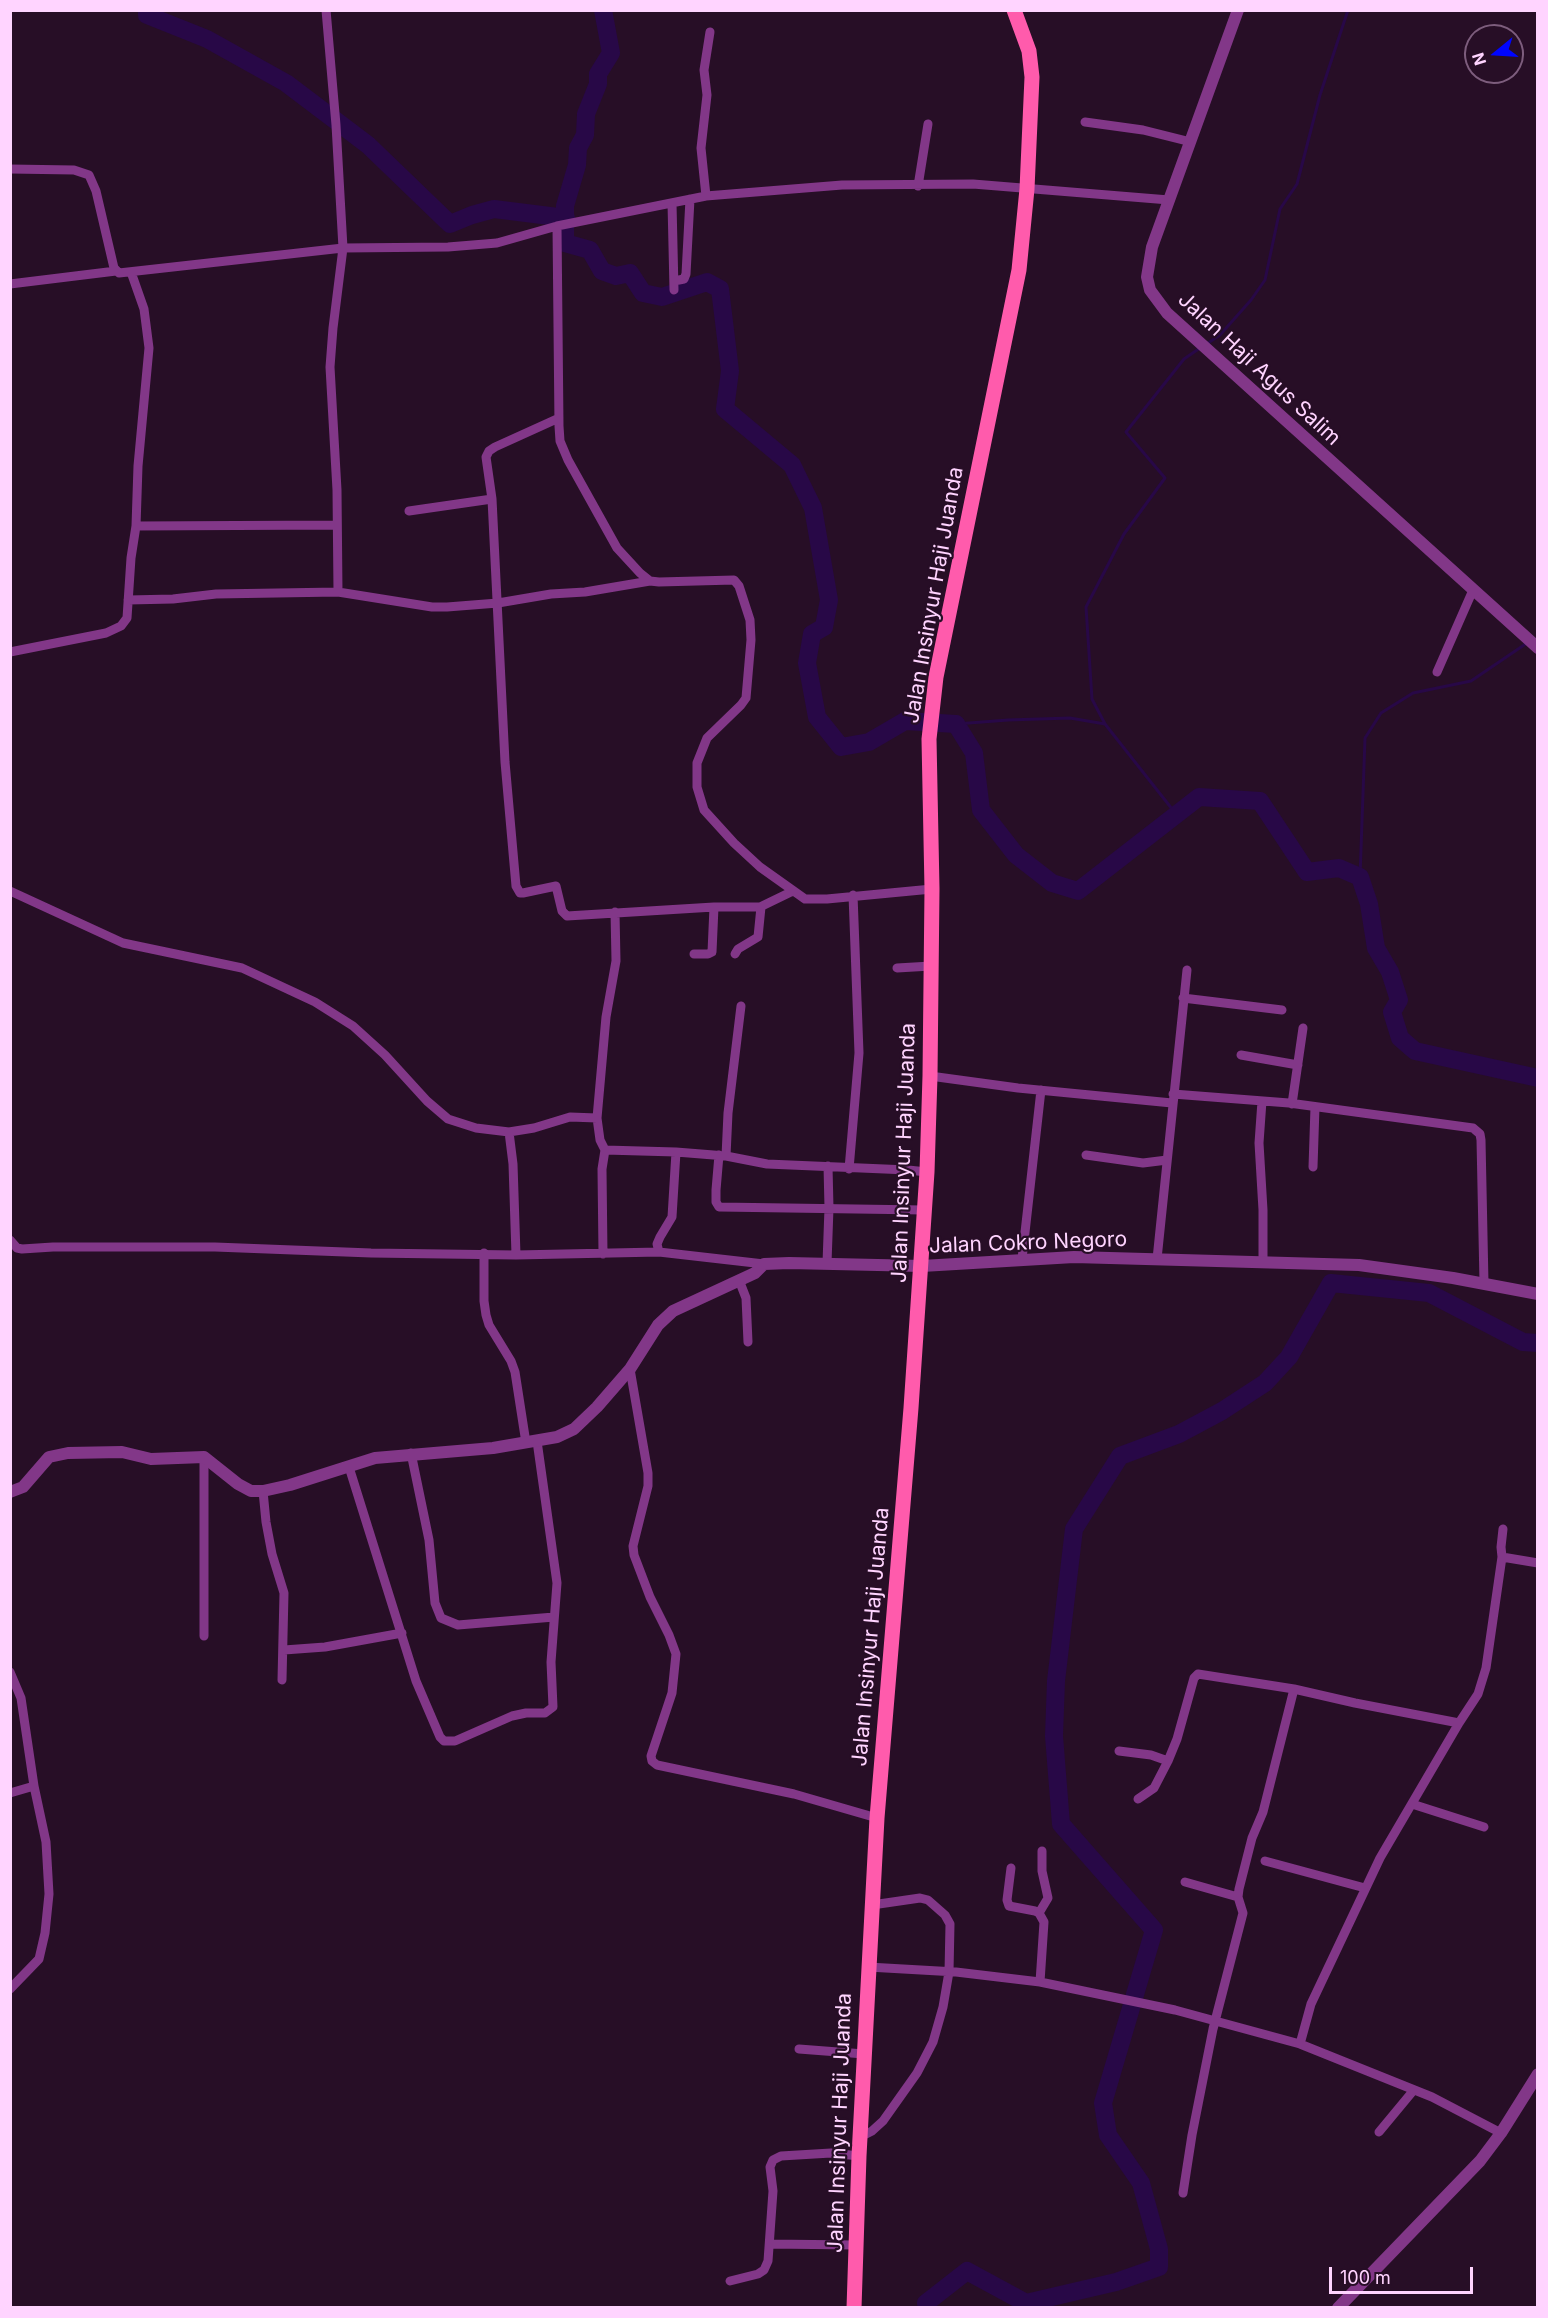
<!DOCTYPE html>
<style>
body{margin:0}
#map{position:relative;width:1548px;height:2318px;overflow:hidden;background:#270e26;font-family:Inter,sans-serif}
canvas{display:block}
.frame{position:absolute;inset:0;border:12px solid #ffd4ff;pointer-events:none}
.north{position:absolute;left:1464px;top:24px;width:60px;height:60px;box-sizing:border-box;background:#270e26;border:2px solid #7d5d7d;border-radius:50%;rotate:252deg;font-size:16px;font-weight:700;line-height:24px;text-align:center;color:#ffd4ff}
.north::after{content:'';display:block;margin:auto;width:21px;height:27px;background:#0005ff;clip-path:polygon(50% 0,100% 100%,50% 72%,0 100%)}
.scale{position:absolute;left:1329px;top:2267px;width:144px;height:27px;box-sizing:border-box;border:3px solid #ffd4ff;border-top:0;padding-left:8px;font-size:18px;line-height:21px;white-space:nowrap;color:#ffd4ff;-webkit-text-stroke:4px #270e26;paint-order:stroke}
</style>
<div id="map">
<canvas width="1548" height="2318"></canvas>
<div class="frame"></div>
<div class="north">N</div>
<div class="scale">100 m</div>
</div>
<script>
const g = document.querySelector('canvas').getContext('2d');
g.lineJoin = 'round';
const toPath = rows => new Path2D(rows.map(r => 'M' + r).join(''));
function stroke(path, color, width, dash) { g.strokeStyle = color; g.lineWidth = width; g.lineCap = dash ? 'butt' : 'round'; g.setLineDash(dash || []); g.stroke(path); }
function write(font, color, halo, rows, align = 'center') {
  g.font = font + ' Inter,sans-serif'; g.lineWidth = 4.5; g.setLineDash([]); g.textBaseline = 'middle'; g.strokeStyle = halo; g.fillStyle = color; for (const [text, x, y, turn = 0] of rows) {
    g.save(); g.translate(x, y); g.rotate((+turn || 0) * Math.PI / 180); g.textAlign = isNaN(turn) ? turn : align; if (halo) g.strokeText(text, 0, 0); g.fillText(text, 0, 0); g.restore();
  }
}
const stream = toPath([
 [1205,345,1220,335,1251,300,1265,280,1280,209,1297,184,1320,95,1348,10],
 [956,724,1008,720,1070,718,1105,724],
 [1176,814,1105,724,1092,699,1086,607,1124,534,1165,478,1126,432,1184,359,1200,348],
 [1360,877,1365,738,1381,713,1413,693,1471,681,1527,643]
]);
const river = toPath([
 [147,10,147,15,207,39,286,83,368,145,450,224,472,215,494,209,566,218],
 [603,10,611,53,598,74,598,84,586,114,585,135,578,148,577,165,565,206,565,243,590,250,602,271,616,276,630,273,643,293,662,297,707,282,720,289,730,371,725,409,792,465,813,508,829,600,824,627,812,634,807,663,817,717,841,747,869,742,905,721,956,724,974,753,981,810,1016,855,1052,883,1078,891,1199,797,1260,801,1307,872,1339,868,1360,877,1369,904,1376,948,1390,972,1399,1000,1392,1012,1400,1038,1415,1051,1538,1078],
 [927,2308,926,2303,967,2271,1026,2303,1116,2282,1159,2267,1159,2249,1141,2183,1108,2135,1103,2103,1154,1930,1061,1824,1054,1736,1056,1681,1074,1529,1120,1456,1179,1434,1222,1411,1265,1383,1289,1357,1331,1283,1429,1293,1523,1342,1538,1343]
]);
const minor = toPath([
 [326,10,336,125,343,248,333,328,330,367,337,490,338,592],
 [1085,122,1143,130,1191,142],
 [10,169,74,170,89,175,96,191,114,268,119,273,343,248,448,247,497,243,557,226,706,196,842,185,973,184,1169,200],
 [918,186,928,124],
 [706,196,701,148,707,95,704,70,710,32],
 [672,203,674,290],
 [557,226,559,426,560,441,568,460,617,548,640,573,650,581,659,582,734,580,739,586,750,620,751,640,746,698,741,705,707,738,697,763,697,787,704,810,734,843,760,867,805,899,827,899,932,889],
 [674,281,684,279,686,274,690,199],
 [10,284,116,271],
 [559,418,495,447,489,451,486,457,492,499,505,762,516,886,520,893,523,893,556,886,562,911,567,916,714,907],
 [409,511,492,499],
 [136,526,337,525],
 [128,600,173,599,216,594,338,592,432,607,447,607,498,603,551,594,585,592,650,581],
 [10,652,106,633,121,626,127,618,131,558,136,526,138,466,149,348,144,309,131,272],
 [1437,672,1473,590],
 [10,891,123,943,242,968,315,1002,353,1026,385,1055,427,1101,448,1119,476,1128,509,1132],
 [694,954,708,954,712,952,714,907,760,907,793,891],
 [735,954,738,949,758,937,761,907],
 [897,968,931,966],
 [1183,998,1282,1010],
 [1241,1055,1298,1065],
 [930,1076,1018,1088,1172,1103],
 [1173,1094,1289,1103,1473,1128,1480,1134,1481,1140,1484,1283],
 [1262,1101,1259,1143,1263,1210,1263,1262],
 [1292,1104,1303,1028],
 [605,1150,676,1152,726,1156,767,1164,908,1170,927,1172],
 [719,1155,716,1190,716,1202,719,1207,924,1210],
 [1086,1155,1143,1163,1167,1160],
 [726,1156,728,1113,741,1006],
 [1313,1167,1315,1107],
 [849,1169,859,1053,853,895],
 [10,1240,17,1248,22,1249,53,1247,215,1247,371,1253,516,1255,659,1252,764,1264],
 [659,1252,657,1244,660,1237,672,1217,676,1152],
 [484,1253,484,1301,486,1315,489,1325,511,1361,515,1372,526,1443],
 [603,1254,602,1169,605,1150,600,1140,597,1118,606,1017,616,961,615,912],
 [516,1255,513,1164,509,1132,534,1128,570,1117,597,1118],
 [1022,1259,1041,1090],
 [1157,1259,1187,970],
 [827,1263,829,1208,828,1166],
 [739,1280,746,1298,748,1342],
 [630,1369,648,1473,648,1486,633,1546,634,1555,650,1597,669,1635,676,1654,672,1693,651,1756,652,1761,657,1765,794,1794,877,1818],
 [411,1453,429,1540,435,1603,441,1618,458,1625,554,1617],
 [204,1457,204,1636],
 [349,1467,416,1681,440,1737,444,1741,455,1741,512,1716,526,1713,545,1713,553,1707,551,1662,557,1583,537,1441],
 [263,1491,266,1522,272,1554,284,1593,282,1680],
 [1502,1557,1501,1547,1503,1529],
 [284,1650,325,1647,402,1633],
 [10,1672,21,1698,34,1786,46,1842,49,1894,45,1933,39,1959,10,1989],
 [1119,1751,1151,1755,1168,1761],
 [10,1793,34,1786],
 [1138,1799,1154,1788,1168,1761,1177,1739,1194,1678,1198,1674,1294,1689,1355,1703,1459,1723],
 [1412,1804,1484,1827],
 [1265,1861,1365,1888],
 [1011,1868,1007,1900,1009,1906,1035,1911,1039,1913,1044,1922,1040,1982],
 [1185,1882,1238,1897],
 [1039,1913,1048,1898,1042,1871,1042,1851],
 [868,1967,956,1972,1040,1982,1175,2010,1300,2044,1432,2097,1501,2133],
 [1300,2044,1311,2004,1380,1858,1459,1723,1478,1694,1486,1668,1502,1557,1538,1563],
 [799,2049,864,2054],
 [1379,2132,1413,2091],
 [860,2137,872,2131,883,2121,917,2073,933,2042,943,2007,949,1972,950,1924,945,1915,928,1900,920,1898,872,1905],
 [1183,2193,1192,2135,1213,2029,1243,1913,1238,1897,1239,1889,1252,1838,1263,1812,1294,1689],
 [770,2244,856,2245],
 [730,2281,758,2274,764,2270,768,2261,773,2191,770,2167,773,2160,781,2156,831,2153,859,2156]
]);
const tertiary = toPath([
 [1238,10,1152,247,1147,277,1150,290,1167,313,1538,648],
 [10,1492,23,1487,49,1457,68,1453,122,1452,151,1459,204,1457,238,1484,251,1491,263,1491,290,1485,375,1458,493,1448,557,1437,574,1429,597,1407,630,1369,658,1325,673,1311,755,1273,764,1264,789,1263,922,1266,1074,1257,1359,1265,1453,1278,1538,1294],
 [1338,2308,1480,2161,1501,2133,1538,2074]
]);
const primary = toPath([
 [854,2308,859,2156,877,1818,911,1408,927,1172,930,1076,932,889,929,739,936,677,1019,270,1027,189,1032,77,1029,51,1014,10]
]);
const streetNames = [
 ["Jalan Haji Agus Salim",1259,369,43],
 ["Jalan Insinyur Haji Juanda",934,595,-80],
 ["Jalan Insinyur Haji Juanda",904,1153,-88],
 ["Jalan Cokro Negoro",1028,1243,-2],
 ["Jalan Insinyur Haji Juanda",871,1637,-85],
 ["Jalan Insinyur Haji Juanda",840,2123,-88]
];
stroke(stream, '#280847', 3);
stroke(river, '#280847', 18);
stroke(minor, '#823788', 9);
stroke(tertiary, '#823788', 12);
stroke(primary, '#ff5bac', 15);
write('21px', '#ffd4ff', '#270e26', streetNames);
</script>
